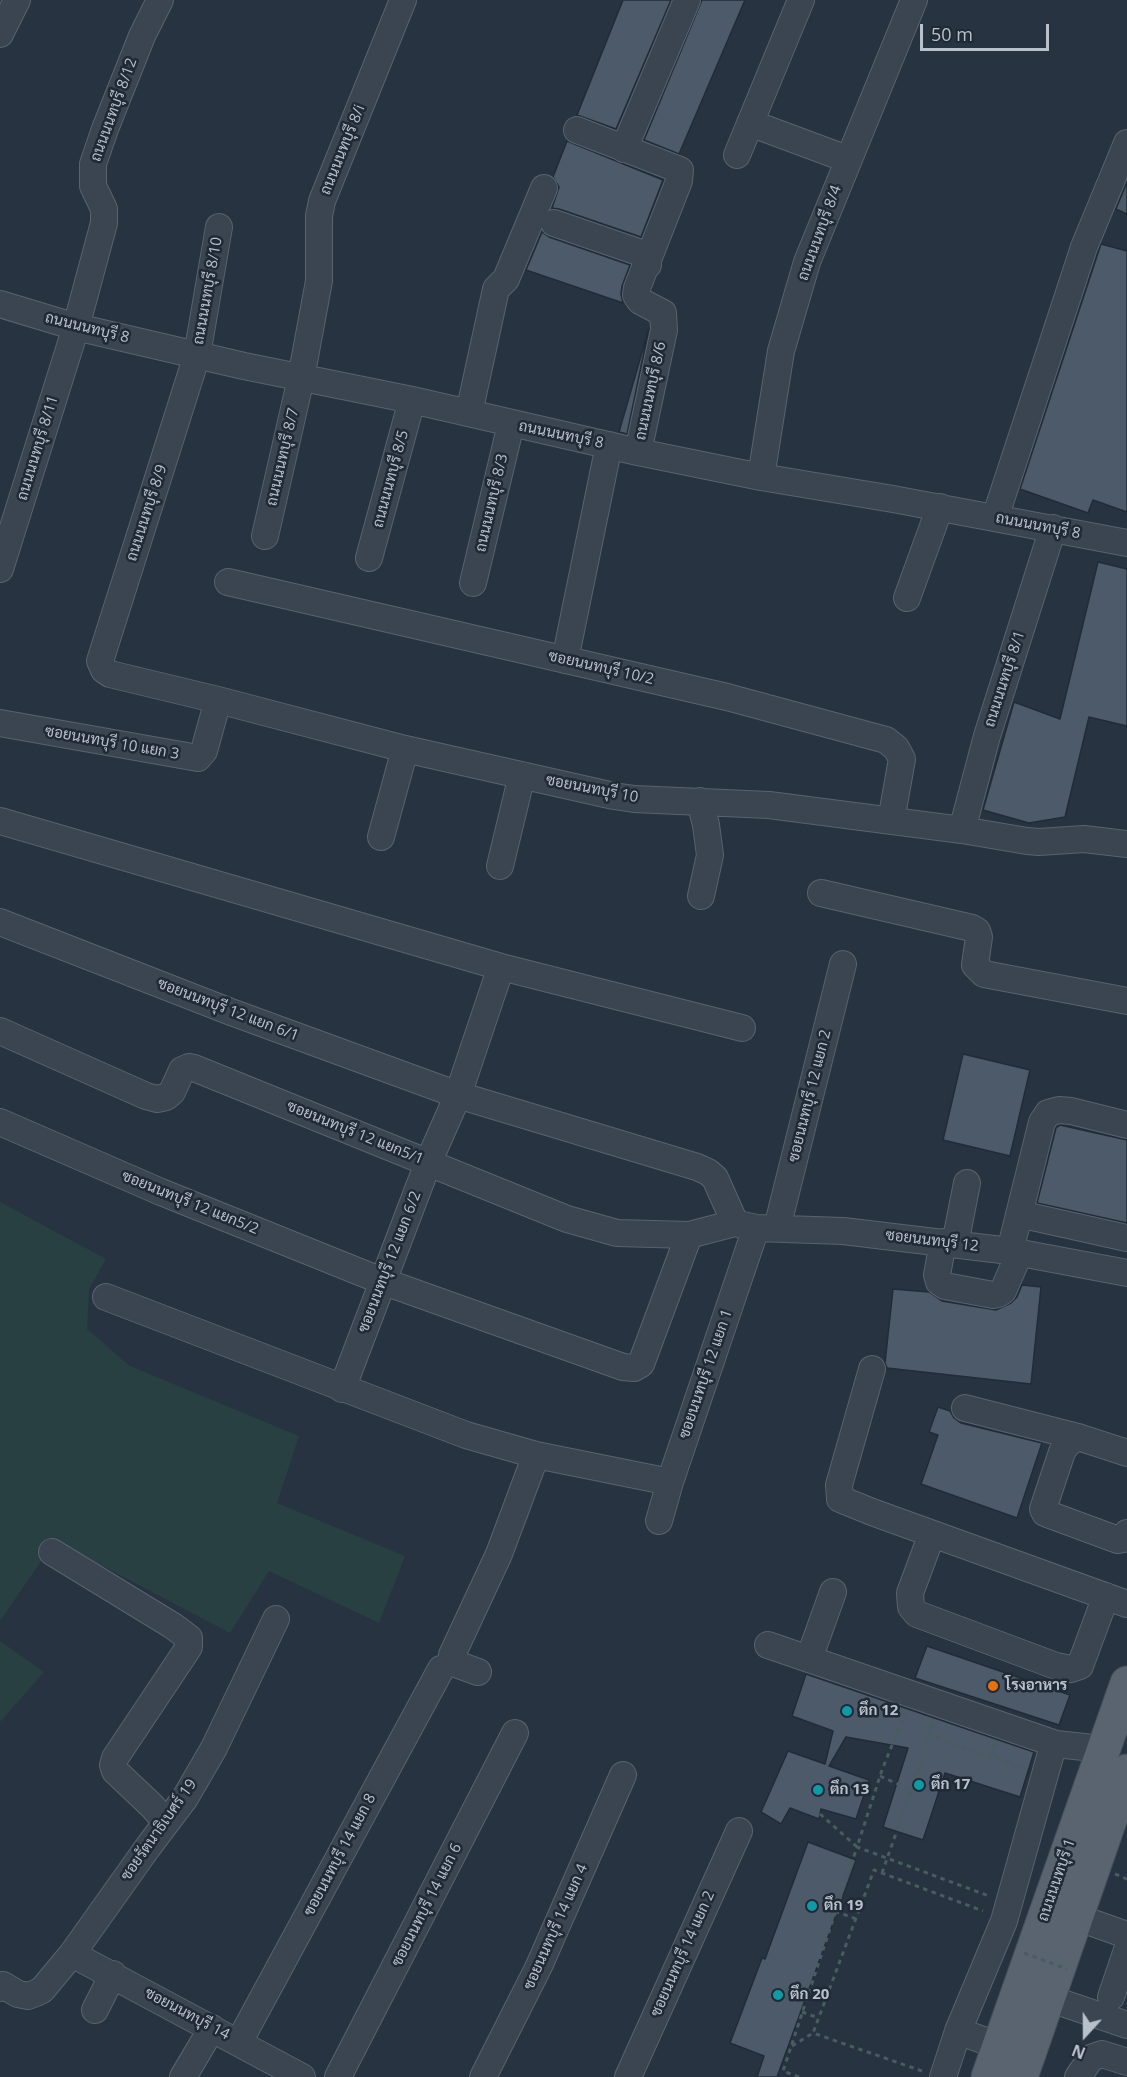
<!DOCTYPE html>
<meta charset="utf-8">
<style>
body{margin:0}
#map{position:relative;width:1127px;height:2077px;overflow:hidden;background:#273341;font-family:"Open Sans",sans-serif}
canvas{display:block}
.north{position:absolute;left:1055px;top:2005px;width:60px;height:60px;-webkit-text-stroke:4px #202a36;paint-order:stroke;rotate:201deg;font-size:16px;font-weight:700;line-height:24px;text-align:center;color:#b8c0cb}
.north::after{content:'';display:block;margin:auto;width:21px;height:27px;background:#b8c0cb;clip-path:polygon(50% 0,100% 100%,50% 72%,0 100%)}
.scale{position:absolute;left:920px;top:24px;width:129px;height:27px;box-sizing:border-box;border:3px solid #b8c0cb;border-top:0;padding-left:8px;font-size:18px;line-height:21px;white-space:nowrap;color:#b8c0cb;-webkit-text-stroke:4px #202a36;paint-order:stroke}
</style>
<div id="map">
<canvas width="1127" height="2077"></canvas>
<div class="north">N</div>
<div class="scale">50 m</div>
</div>
<script>
const g = document.querySelector('canvas').getContext('2d');
g.lineJoin = 'round';
function fillPath(path, color) { g.fillStyle = color; g.fill(path, 'evenodd'); }
const toPath = rows => new Path2D(rows.map(r => 'M' + r).join(''));
function stroke(path, color, width, dash) { g.strokeStyle = color; g.lineWidth = width; g.lineCap = dash ? 'butt' : 'round'; g.setLineDash(dash || []); g.stroke(path); }
function write(font, color, halo, rows, align = 'center') {
  g.font = font + ' "Open Sans",Sarabun,sans-serif'; g.lineWidth = 5; g.setLineDash([]); g.textBaseline = 'middle'; g.strokeStyle = halo; g.fillStyle = color; for (const [text, x, y, turn = 0] of rows) {
    g.save(); g.translate(x, y); g.rotate((+turn || 0) * Math.PI / 180); g.textAlign = isNaN(turn) ? turn : align; if (halo) g.strokeText(text, 0, 0); g.fillText(text, 0, 0); g.restore();
  }
}
const green = toPath([
 [0,1202,106,1259,89,1289,87,1329,130,1366,299,1436,277,1503,405,1556,379,1623,269,1571,230,1633,55,1541,0,1621],
 [0,1641,44,1672,0,1722]
]);
const building = toPath([
 [623,0,671,0,616,129,577,115,623,0],
 [702,0,745,0,679,154,644,140,702,0],
 [567,141,663,180,641,237,559,209,552,208,559,187,553,177,567,141],
 [1127,182,1127,214,1116,209,1127,182],
 [542,232,549,237,630,265,622,286,621,294,623,303,526,270,542,232],
 [1101,244,1127,251,1127,512,1093,500,1088,513,1020,489,1101,244],
 [649,328,627,434,619,432,649,328],
 [1098,562,1127,569,1127,726,1089,717,1065,817,1029,823,983,810,1014,702,1060,719,1098,562],
 [963,1054,1030,1070,1010,1156,943,1140,963,1054],
 [1060,1125,1127,1140,1127,1223,1037,1203,1056,1128,1060,1125],
 [1022,1285,1041,1287,1031,1384,887,1368,885,1363,893,1289,929,1292,942,1301,996,1310,1011,1303,1017,1297,1022,1285],
 [938,1407,950,1411,954,1418,961,1423,1042,1443,1017,1518,921,1484,938,1435,929,1432,938,1407],
 [927,1646,1070,1695,1059,1725,915,1678,927,1646],
 [806,1674,1034,1752,1020,1797,945,1773,923,1840,883,1827,908,1748,846,1737,829,1766,869,1780,856,1819,821,1809,819,1819,790,1808,781,1824,761,1812,788,1751,825,1764,833,1731,792,1716,806,1674],
 [808,1842,856,1860,777,2077,757,2077,764,2056,730,2043,762,1958,765,1959,808,1842]
]);
const path = toPath([
 [928,1735,1026,1769],
 [990,1757,994,1744],
 [880,1776,911,1790],
 [820,1814,857,1847,882,1770,905,1713],
 [882,1873,919,1768,932,1726,931,1722],
 [1115,1874,1127,1879],
 [835,1911,856,1919],
 [802,2012,819,2018],
 [792,2046,813,2033],
 [922,2071,813,2033,874,1870,983,1911],
 [799,2077,783,2071,857,1847,989,1896]
]);
const minor = toPath([
 [0,34,17,0],
 [750,123,847,159],
 [577,130,680,170,679,181,637,288,636,295,640,301,663,313,664,330,638,452],
 [624,149,687,0],
 [737,155,801,0],
 [554,223,641,253,648,265],
 [219,227,197,355,100,661,104,670,110,674,218,700,405,749,614,796,634,799,769,805,962,830,1027,841,1039,842,1084,839,1127,844],
 [0,304,76,327,244,366,412,400,638,452,761,477,893,499,1127,543],
 [469,413,496,289,506,279,544,188],
 [761,477,781,351,807,262,914,0],
 [995,518,1084,247,1127,143],
 [265,536,301,378,319,281,319,216,322,201,403,0],
 [369,558,412,400],
 [0,569,76,327,104,223,104,209,93,186,93,164,105,129,142,36,160,0],
 [228,582,727,697,886,740,896,748,902,759,891,821],
 [473,583,511,424],
 [907,598,940,507],
 [565,660,609,445],
 [0,723,198,758,204,751,218,700],
 [700,801,706,825,710,855,701,896],
 [0,821,501,967,742,1028],
 [962,830,987,736,1053,528],
 [381,837,405,749],
 [500,866,522,775],
 [821,893,972,928,977,931,979,937,975,965,984,974,1127,1001],
 [0,922,231,1012,458,1095,697,1167,708,1172,715,1178,735,1223],
 [0,1031,146,1096,157,1099,166,1097,172,1092,182,1070,189,1067,194,1068,567,1219,617,1233,689,1235,735,1223,756,1228,843,1231,1010,1251,1127,1273],
 [0,1122,161,1192,382,1281,623,1367,634,1368,641,1364,689,1235],
 [1019,1214,1127,1238],
 [777,1228,843,964],
 [943,1242,937,1275,939,1282,945,1286,993,1295,998,1294,1003,1291,1020,1252],
 [955,1244,967,1183],
 [1010,1251,1042,1122,1048,1113,1059,1110,1071,1111,1127,1125],
 [106,1297,466,1435,536,1455,670,1482],
 [872,1369,839,1485,840,1499,872,1512,1127,1604],
 [342,1389,428,1163,458,1095,501,967],
 [965,1408,1078,1437,1127,1453],
 [1078,1437,1067,1444,1062,1452,1043,1509,1045,1513,1118,1540,1123,1539,1127,1533],
 [659,1521,670,1482,756,1228],
 [932,1534,910,1593,911,1607,917,1614,1056,1666,1071,1669,1080,1666,1106,1596],
 [52,1552,173,1626,189,1638,189,1647,115,1758,113,1765,115,1771,152,1806,166,1822],
 [768,1645,1056,1744],
 [809,1659,833,1592],
 [478,1672,453,1663,451,1661,452,1655,499,1554,536,1455],
 [1076,1917,1121,1933,1127,1938],
 [72,1954,302,2077],
 [0,1988,3,1985,18,1994,28,1996,36,1993,42,1990,72,1954,148,1847,185,1798,214,1748,276,1619],
 [1111,1997,1127,1950],
 [1048,1998,1127,2025],
 [95,2010,113,1974],
 [239,2042,441,1669],
 [999,2046,958,2031,1004,1921,1051,1753,1056,1744,1103,1749],
 [183,2077,212,2028],
 [338,2077,515,1733],
 [483,2077,539,1966,623,1775],
 [628,2077,739,1831],
 [943,2077,958,2031],
 [1078,2077,1091,2058,1102,2054,1127,2062]
]);
const major = toPath([
 [988,2077,1127,1683],
 [1021,2077,1127,1771]
]);
const pathBridge = toPath([
 [1024,1953,1067,1969]
]);
const markers = [
 [993,1686,6,"#e8710a"],
 [847,1711,6,"#0f9aa8"],
 [919,1785,6,"#0f9aa8"],
 [818,1790,6,"#0f9aa8"],
 [812,1906,6,"#0f9aa8"],
 [778,1995,6,"#0f9aa8"]
];
const streetNames = [
 ["ถนนนนทบุรี 8/12",114,110,-70],
 ["ถนนนนทบุรี 8/i",343,150,-68],
 ["ถนนนนทบุรี 8/4",820,233,-70],
 ["ถนนนนทบุรี 8/10",208,291,-80],
 ["ถนนนนทบุรี 8",87,328,14],
 ["ถนนนนทบุรี 8/6",651,391,-78],
 ["ถนนนนทบุรี 8",561,435,12],
 ["ถนนนนทบุรี 8/11",38,448,-73],
 ["ถนนนนทบุรี 8/7",283,457,-77],
 ["ถนนนนทบุรี 8/5",391,479,-75],
 ["ถนนนนทบุรี 8/3",492,503,-77],
 ["ถนนนนทบุรี 8/9",147,513,-72],
 ["ถนนนนทบุรี 8",1038,526,11],
 ["ซอยนนทบุรี 10/2",601,668,13],
 ["ถนนนนทบุรี 8/1",1005,679,-72],
 ["ซอยนนทบุรี 10 แยก 3",112,743,10],
 ["ซอยนนทบุรี 10",592,789,11],
 ["ซอยนนทบุรี 12 แยก 6/1",228,1010,21],
 ["ซอยนนทบุรี 12 แยก 2",810,1096,-76],
 ["ซอยนนทบุรี 12 แยก5/1",355,1133,22],
 ["ซอยนนทบุรี 12 แยก5/2",190,1203,22],
 ["ซอยนนทบุรี 12",932,1241,7],
 ["ซอยนนทบุรี 12 แยก 6/2",390,1262,-69],
 ["ซอยนนทบุรี 12 แยก 1",706,1374,-71],
 ["ซอยรัตนาธิเบศร์ 19",159,1830,-55],
 ["ซอยนนทบุรี 14 แยก 8",340,1855,-62],
 ["ถนนนนทบุรี 1",1057,1880,-71],
 ["ซอยนนทบุรี 14 แยก 6",427,1905,-63],
 ["ซอยนนทบุรี 14 แยก 4",556,1927,-66],
 ["ซอยนนทบุรี 14 แยก 2",683,1954,-66],
 ["ซอยนนทบุรี 14",187,2014,28]
];
const poiNames = [
 ["โรงอาหาร",1005,1686],
 ["ตึก 12",859,1711],
 ["ตึก 17",931,1785],
 ["ตึก 13",830,1790],
 ["ตึก 19",824,1906],
 ["ตึก 20",790,1995]
];
fillPath(green, '#294042');
fillPath(building, '#4d5a69');
stroke(building, '#222c38', 1.5);
stroke(minor, '#59636e', 28);
stroke(major, '#454e5a', 35);
stroke(path, '#475d5e', 3, [4.5, 4.5]);
stroke(minor, '#3b4551', 26);
stroke(major, '#596470', 33);
stroke(pathBridge, '#475d5e', 3, [4.5, 4.5]);
for (const [x, y, r, color] of markers) { const dot = new Path2D(); dot.arc(x, y, r, 0, 2 * Math.PI); g.fillStyle = color; g.fill(dot); stroke(dot, '#202a36', 2); }
write('15px', '#b8c0cb', '#202a36', streetNames);
write('bold 15px', '#b8c0cb', '#202a36', poiNames, 'left');
</script>
